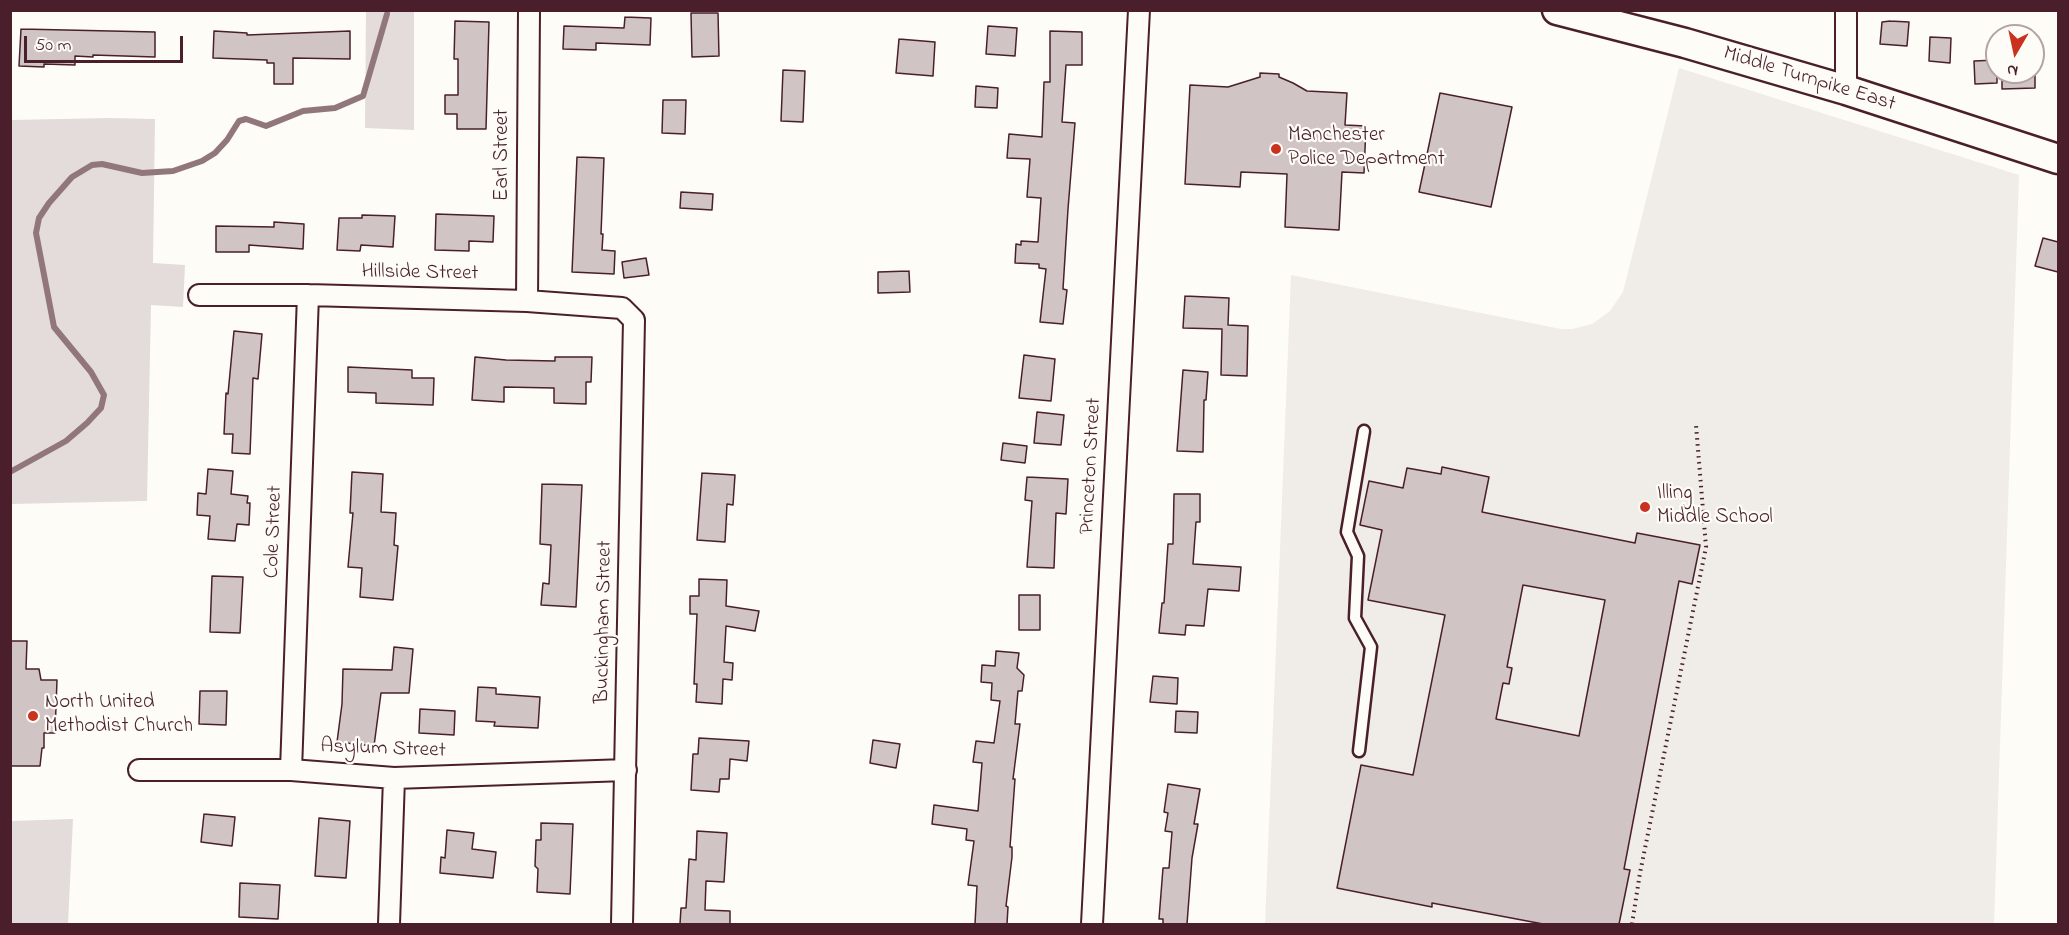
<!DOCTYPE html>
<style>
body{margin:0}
#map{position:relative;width:2069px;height:935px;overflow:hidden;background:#fdfcf7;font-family:"Indie Flower",sans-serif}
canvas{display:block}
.frame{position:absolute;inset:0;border:12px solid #4a1f2b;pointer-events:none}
.north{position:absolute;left:1985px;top:24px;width:60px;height:60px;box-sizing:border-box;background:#fdfcf7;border:2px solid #b5a4a5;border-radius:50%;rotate:189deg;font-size:16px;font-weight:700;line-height:24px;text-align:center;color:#4a1f2b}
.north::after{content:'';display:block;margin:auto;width:21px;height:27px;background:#c8321e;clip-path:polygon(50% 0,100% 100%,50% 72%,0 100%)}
.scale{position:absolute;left:24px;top:36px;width:159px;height:27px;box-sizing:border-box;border:3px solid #4a1f2b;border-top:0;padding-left:8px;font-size:18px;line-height:21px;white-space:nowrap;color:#4a1f2b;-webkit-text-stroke:4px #fdfcf7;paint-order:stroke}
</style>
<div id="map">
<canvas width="2069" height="935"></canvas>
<div class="frame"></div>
<div class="north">N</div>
<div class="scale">50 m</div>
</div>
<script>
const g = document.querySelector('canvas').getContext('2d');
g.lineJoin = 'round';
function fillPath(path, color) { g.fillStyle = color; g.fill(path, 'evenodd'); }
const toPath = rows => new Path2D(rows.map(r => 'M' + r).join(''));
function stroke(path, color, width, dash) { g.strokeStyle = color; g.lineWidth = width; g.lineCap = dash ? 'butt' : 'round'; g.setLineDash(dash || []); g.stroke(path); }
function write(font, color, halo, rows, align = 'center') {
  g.font = font + ' "Indie Flower",sans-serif'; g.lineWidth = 4.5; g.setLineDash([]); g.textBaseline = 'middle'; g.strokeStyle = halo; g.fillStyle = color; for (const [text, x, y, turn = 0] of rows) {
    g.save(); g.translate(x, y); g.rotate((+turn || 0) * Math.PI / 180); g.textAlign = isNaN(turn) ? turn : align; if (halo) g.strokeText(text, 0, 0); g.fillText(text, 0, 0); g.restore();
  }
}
const built = toPath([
 [1679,68,2019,175,1994,924,1265,924,1291,275,1561,329,1572,329,1592,324,1610,311,1623,292]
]);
const green = toPath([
 [366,11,414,11,414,130,365,128],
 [109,118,155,119,153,263,185,265,183,307,151,305,147,501,11,504,12,120],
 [73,819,68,924,11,924,11,821]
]);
const stream = toPath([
 [10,472,66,441,87,423,101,408,104,395,91,372,54,327,36,233,39,218,49,203,72,177,92,165,102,164,142,173,173,171,202,161,215,153,227,140,239,121,246,119,266,126,303,111,335,108,363,96,387,14]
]);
const building = toPath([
 [691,13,718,13,719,56,692,57,691,13],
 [625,17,651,18,650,45,596,43,596,50,563,49,564,26,624,28,625,17],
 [455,21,489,22,486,129,457,129,457,114,445,114,445,95,458,95,458,59,454,59,455,21],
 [1890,21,1909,22,1907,46,1880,44,1882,22,1890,21],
 [988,26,1017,28,1015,56,986,54,988,26],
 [21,29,155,32,155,57,93,55,93,57,75,56,75,65,44,64,44,67,19,66,21,29],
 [214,31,247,33,247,35,350,31,350,59,293,58,293,84,274,84,274,63,267,63,267,60,213,58,214,31],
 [1050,31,1082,32,1082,65,1066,65,1062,122,1075,123,1068,209,1063,289,1067,290,1063,324,1040,322,1046,269,1039,268,1039,264,1015,263,1016,244,1021,245,1021,241,1038,242,1041,198,1027,197,1030,159,1007,158,1009,134,1042,137,1044,82,1050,82,1050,31],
 [1930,37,1951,38,1950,63,1929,61,1930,37],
 [899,39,935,42,933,76,896,73,899,39],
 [1997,60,1997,83,1975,84,1974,61,1997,60],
 [783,70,805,71,803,122,781,121,783,70],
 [2002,72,2035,72,2035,88,2002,89,2002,72],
 [1260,73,1279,74,1279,77,1293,83,1307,91,1347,93,1345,125,1366,126,1364,173,1342,172,1339,230,1285,227,1287,174,1241,172,1240,187,1185,184,1190,85,1228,87,1260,77,1260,73],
 [976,86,998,88,997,108,975,107,976,86],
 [1440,93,1512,107,1491,207,1419,192,1440,93],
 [663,100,686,100,685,134,662,133,663,100],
 [577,157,604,158,601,234,603,234,602,250,615,251,614,274,572,272,577,157],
 [681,192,713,194,712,210,680,208,681,192],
 [436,214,494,216,493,242,469,241,469,251,435,250,436,214],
 [362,215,395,216,393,247,361,245,360,251,337,250,339,218,362,218,362,215],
 [274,222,304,224,303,249,249,245,249,252,216,252,216,226,274,227,274,222],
 [2043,238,2058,242,2058,272,2035,266,2043,238],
 [646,258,649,275,624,278,622,262,646,258],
 [909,271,910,292,878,293,878,272,909,271],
 [1185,296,1229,298,1228,325,1248,326,1247,376,1221,375,1222,329,1183,328,1185,296],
 [234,331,262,334,258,379,253,378,250,454,232,453,233,434,224,434,226,393,228,394,234,331],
 [1024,355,1055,359,1051,401,1019,398,1024,355],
 [475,357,506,360,555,361,555,357,592,357,591,382,586,382,586,404,554,403,554,388,504,387,504,402,472,400,475,357],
 [348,367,412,370,412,378,434,378,433,405,376,403,376,393,348,392,348,367],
 [1183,370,1208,372,1206,400,1204,400,1203,452,1177,451,1183,370],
 [1037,412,1064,415,1061,445,1034,443,1037,412],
 [1003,443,1027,446,1025,463,1001,460,1003,443],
 [1442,467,1489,477,1482,512,1635,543,1637,533,1700,545,1692,584,1679,581,1624,869,1630,870,1619,924,1543,924,1432,903,1432,907,1337,888,1361,765,1413,775,1445,615,1368,600,1382,530,1360,525,1369,481,1403,488,1407,468,1441,474,1442,467],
 [1523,585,1605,600,1579,736,1496,719,1503,683,1509,684,1512,668,1507,667,1523,585],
 [208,469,233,471,231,494,248,496,247,503,250,503,249,525,237,524,235,541,208,539,210,516,197,515,198,493,206,494,208,469],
 [352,472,383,474,381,512,396,513,394,545,398,546,393,600,360,597,362,568,348,567,353,513,350,513,352,472],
 [702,473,735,475,733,505,727,504,725,542,697,540,702,473],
 [1027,477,1068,479,1066,514,1056,513,1054,568,1027,567,1032,501,1025,500,1027,477],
 [542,484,582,485,576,607,541,605,543,583,549,584,551,545,540,544,542,484],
 [1174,494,1200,494,1200,522,1196,522,1193,564,1241,567,1239,591,1208,589,1204,626,1186,625,1185,635,1159,633,1162,603,1164,603,1168,544,1173,544,1174,494],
 [212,576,243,577,240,633,210,632,212,576],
 [699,579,727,580,726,606,759,611,755,631,726,626,724,662,733,663,732,680,723,679,722,704,696,702,697,684,694,684,697,614,690,614,690,596,699,596,699,579],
 [1019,595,1040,595,1040,630,1019,630,1019,595],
 [10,641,27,641,26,669,39,669,41,680,57,680,55,733,44,733,44,748,42,748,40,766,10,766,10,641],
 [394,647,413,649,409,693,381,693,374,746,337,742,342,704,343,669,392,670,394,647],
 [996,651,1019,653,1017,668,1024,675,1022,691,1018,691,1015,724,1020,724,1013,779,1015,779,1010,847,1012,847,1012,857,1006,906,1008,907,1007,924,975,924,977,886,968,885,974,841,966,840,967,829,932,824,934,805,978,811,982,763,973,762,976,741,994,743,1000,701,991,700,992,683,981,682,982,665,995,666,996,651],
 [1153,676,1178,678,1177,704,1150,702,1153,676],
 [478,687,496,688,496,694,540,697,538,728,494,726,495,722,476,721,478,687],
 [200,691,227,691,226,725,199,724,200,691],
 [420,709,455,711,454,735,419,733,420,709],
 [1176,711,1198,712,1197,733,1175,732,1176,711],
 [699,738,749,741,747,761,730,759,729,779,720,779,719,792,691,790,693,754,698,754,699,738],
 [873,740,900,744,896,768,870,763,873,740],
 [1168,784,1200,789,1194,824,1198,824,1192,858,1187,924,1163,924,1163,919,1159,919,1163,868,1169,868,1172,832,1165,831,1168,813,1164,812,1168,784],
 [204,814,235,817,232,846,201,842,204,814],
 [319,818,350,821,346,878,315,876,319,818],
 [541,823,573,824,570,894,537,892,538,869,535,866,536,840,541,840,541,823],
 [447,830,474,833,472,849,496,852,493,878,440,873,441,857,445,858,447,830],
 [697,831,727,833,724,882,706,881,705,910,730,911,730,924,680,924,681,908,686,908,689,859,696,860,697,831],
 [240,883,280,885,278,919,239,917,240,883]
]);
const path = toPath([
 [1632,924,1640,873,1706,547,1696,425]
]);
const lane = toPath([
 [1359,751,1371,647,1355,618,1358,556,1347,532,1364,431]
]);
const street = toPath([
 [1846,90,1846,10],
 [199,295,308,295,527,301,622,308,634,320,622,924],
 [527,301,529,10],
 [139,770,291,770,394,778,626,770],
 [291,770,308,295],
 [389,924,394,778],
 [1092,924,1139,10]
]);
const secondary = toPath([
 [1557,10,1685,43,1846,90,2058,159]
]);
const markers = [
 [1276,149,6,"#c8321e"],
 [1645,507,6,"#c8321e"],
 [33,716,6,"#c8321e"]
];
const streetNames = [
 ["Middle Turnpike East",1809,80,17],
 ["Earl Street",504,155,-90],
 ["Hillside Street",420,274,1],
 ["Princeton Street",1092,466,-87],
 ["Cole Street",275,532,-88],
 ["Buckingham Street",605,622,-89],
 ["Asylum Street",383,750,2]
];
const poiNames = [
 ["Manchester",1288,137],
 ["Police Department",1288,161],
 ["Illing",1657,495],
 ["Middle School",1657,519],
 ["North United",45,704],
 ["Methodist Church",45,728]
];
fillPath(built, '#f0ece8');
fillPath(green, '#e3dcda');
stroke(stream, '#91777b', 6);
fillPath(building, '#d0c5c4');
stroke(building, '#4a1f2b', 1.5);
stroke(lane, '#4a1f2b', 15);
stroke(street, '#4a1f2b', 24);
stroke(secondary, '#4a1f2b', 33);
stroke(path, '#4a1f2b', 4, [1.5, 4.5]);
stroke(lane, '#fdfcf7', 10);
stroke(street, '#fdfcf7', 20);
stroke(secondary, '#fdfcf7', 28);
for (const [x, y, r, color] of markers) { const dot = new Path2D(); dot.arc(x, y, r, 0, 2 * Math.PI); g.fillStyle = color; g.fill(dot); stroke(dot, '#fdfcf7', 2); }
write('21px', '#4a1f2b', '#fdfcf7', streetNames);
write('21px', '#4a1f2b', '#fdfcf7', poiNames, 'left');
</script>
